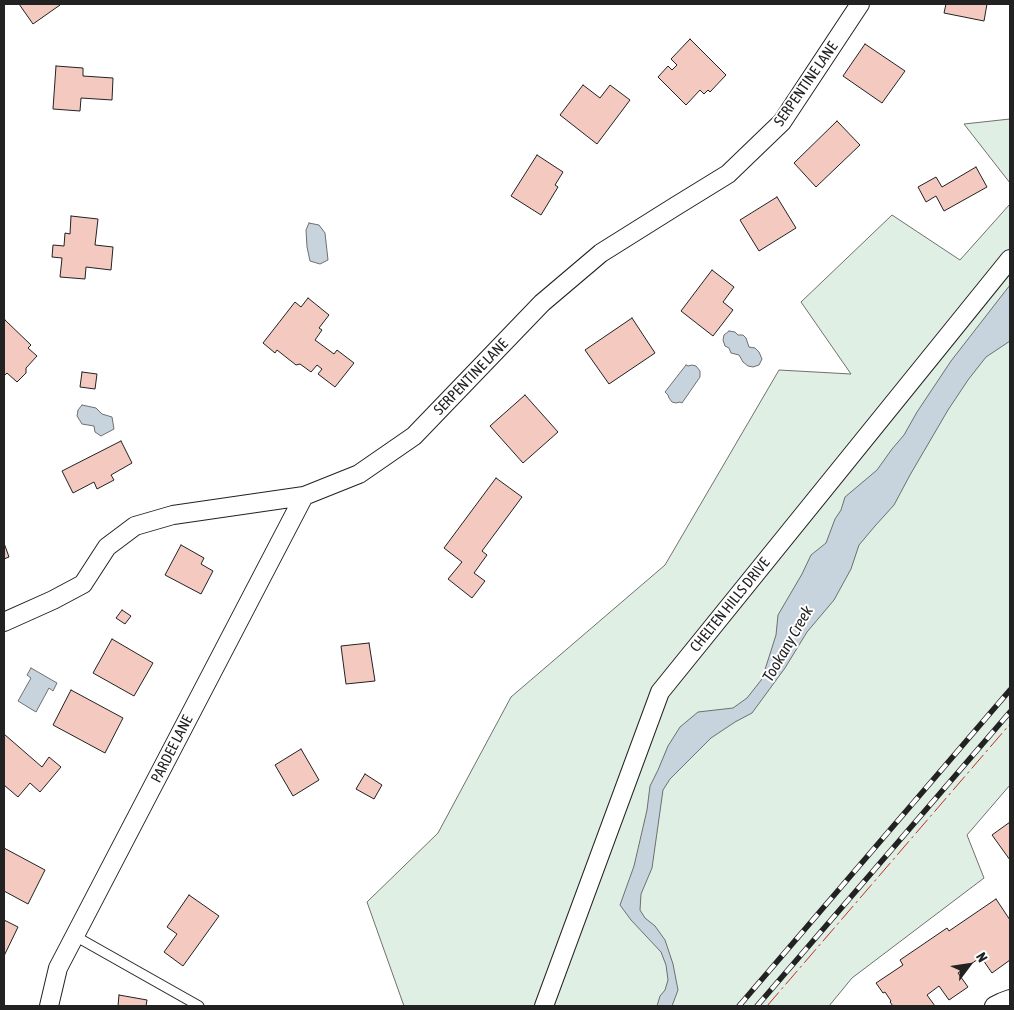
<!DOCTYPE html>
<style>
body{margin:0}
#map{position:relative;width:1014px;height:1010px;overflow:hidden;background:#fff;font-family:"Asap Condensed",sans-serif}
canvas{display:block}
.frame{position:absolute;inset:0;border:5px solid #222;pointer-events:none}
.north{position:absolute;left:944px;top:940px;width:50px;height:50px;-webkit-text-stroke:4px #fff;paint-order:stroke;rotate:59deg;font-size:14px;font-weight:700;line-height:20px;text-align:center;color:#222}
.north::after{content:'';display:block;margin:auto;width:18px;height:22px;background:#222;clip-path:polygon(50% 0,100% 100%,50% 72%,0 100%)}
</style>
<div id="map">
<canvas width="1014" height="1010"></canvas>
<div class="frame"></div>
<div class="north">N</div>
</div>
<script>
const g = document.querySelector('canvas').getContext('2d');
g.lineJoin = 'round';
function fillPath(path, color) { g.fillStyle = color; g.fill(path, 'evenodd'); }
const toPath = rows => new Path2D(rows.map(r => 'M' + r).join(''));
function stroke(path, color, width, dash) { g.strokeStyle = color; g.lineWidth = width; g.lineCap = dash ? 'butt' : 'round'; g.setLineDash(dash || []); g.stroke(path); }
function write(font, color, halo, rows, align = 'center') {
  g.font = font + ' "Asap Condensed",sans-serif'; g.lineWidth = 4; g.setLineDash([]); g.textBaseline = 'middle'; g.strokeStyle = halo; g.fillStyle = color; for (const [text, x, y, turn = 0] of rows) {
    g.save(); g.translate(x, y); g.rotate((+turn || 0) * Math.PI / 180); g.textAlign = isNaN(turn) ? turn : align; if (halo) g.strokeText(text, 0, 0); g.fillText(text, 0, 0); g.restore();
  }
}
const green = toPath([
 [1010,119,1010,183,964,124,1010,119],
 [1010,204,1010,785,967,835,984,878,852,978,829,1006,404,1006,367,902,438,833,511,697,665,565,779,370,851,374,801,302,892,215,960,260,1010,204]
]);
const water = toPath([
 [309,223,319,225,325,233,328,260,320,264,310,261,307,247,306,230,309,223],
 [1010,285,1010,341,986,357,968,380,948,410,910,475,894,505,875,526,859,545,851,569,834,600,807,632,785,668,752,713,735,722,711,738,670,779,663,790,652,868,641,894,640,910,645,918,655,926,665,940,673,964,678,990,672,1006,657,1006,660,996,665,990,668,980,666,965,661,952,631,920,620,905,634,866,647,810,650,786,658,770,668,746,680,727,698,712,733,708,747,698,762,679,776,635,778,615,802,574,811,555,826,543,835,519,841,510,845,497,877,470,892,449,904,435,917,412,951,361,1010,285],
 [729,331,735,332,738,335,743,335,746,338,749,347,755,348,759,352,762,359,759,365,753,367,748,366,743,362,739,355,731,353,729,348,725,346,723,340,724,335,729,331],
 [686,365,688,366,692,365,696,366,700,371,700,377,682,403,680,402,676,403,672,402,669,398,668,395,665,392,686,365],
 [82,405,96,408,102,414,112,417,114,429,101,436,95,432,94,426,82,424,77,416,78,410,82,405],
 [31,668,57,683,53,691,49,688,36,712,18,701,31,678,27,675,31,668]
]);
const building = toPath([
 [19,4,59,4,60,5,33,24,19,4],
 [946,4,987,4,984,21,944,13,946,4],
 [690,39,726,75,710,92,708,90,704,94,700,90,686,105,658,77,668,66,672,70,677,65,671,59,690,39],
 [865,44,905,71,882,103,843,76,865,44],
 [56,66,83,68,83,76,113,78,112,100,81,98,80,111,53,109,56,66],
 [583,85,600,98,610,85,630,100,597,144,560,115,583,85],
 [837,121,860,145,816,187,794,163,837,121],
 [537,155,563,172,555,185,558,187,541,215,511,196,537,155],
 [976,167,987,187,944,211,936,196,926,202,918,187,936,177,942,187,976,167],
 [777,197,796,228,759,251,740,220,777,197],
 [71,216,98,219,95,245,113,247,111,270,86,267,85,279,60,277,62,258,52,257,53,245,64,246,65,233,70,234,71,216],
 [712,270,734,287,723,302,733,310,713,336,681,311,712,270],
 [308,298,329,315,319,328,322,330,315,340,334,354,337,350,354,363,335,387,318,374,322,369,317,365,311,372,300,364,296,365,277,350,275,353,263,343,295,302,301,307,308,298],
 [632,318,655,353,609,384,585,350,632,318],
 [5,320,31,345,28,348,37,356,26,368,26,373,17,382,7,373,4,376,4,322,5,320],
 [82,372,97,374,95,389,80,387,82,372],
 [525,395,558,432,523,463,490,426,525,395],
 [121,441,132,463,111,475,114,480,97,489,94,482,73,493,62,471,121,441],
 [496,478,522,497,482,551,487,555,474,573,485,581,472,598,448,579,462,562,444,548,496,478],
 [4,543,9,557,4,559,4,543],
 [181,545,204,558,201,564,213,571,201,594,165,575,181,545],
 [122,610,131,616,125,624,116,618,122,610],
 [112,639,153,663,134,696,93,673,112,639],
 [369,643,375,681,346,684,341,646,369,643],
 [71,690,123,718,105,753,53,725,71,690],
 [4,734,42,767,49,757,61,767,40,792,30,783,18,797,4,785,4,734],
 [301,749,319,780,293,796,275,765,301,749],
 [365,774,382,785,374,799,356,789,365,774],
 [1010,822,1010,860,992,835,1010,822],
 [4,848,45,870,28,904,4,891,4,848],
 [189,895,219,916,183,966,164,952,177,934,167,927,189,895],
 [996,899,1010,920,1010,960,992,973,981,957,958,973,968,987,949,1000,939,986,927,995,935,1006,893,1006,890,1002,891,1001,885,992,883,993,876,983,903,965,900,960,947,928,949,931,996,899],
 [4,920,18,927,4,956,4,920],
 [119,995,147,1000,146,1006,118,1006,119,995]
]);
const lane = toPath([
 [75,936,199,1006]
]);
const street = toPath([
 [4,622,53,600,83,584,107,547,135,526,173,515,304,496,359,474,414,436,542,303,601,253,676,206,728,174,782,122,860,4],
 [49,1006,58,968,304,496],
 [544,1006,660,692,1010,259],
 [994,1006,1002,1002,1010,999]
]);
const rail = toPath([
 [739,1006,1010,690],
 [757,1006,1010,712]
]);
const power = toPath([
 [767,1006,1010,724]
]);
const streetNames = [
 ["SERPENTINE LANE",806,84,-55],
 ["SERPENTINE LANE",471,377,-46],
 ["CHELTEN HILLS DRIVE",730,605,-51],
 ["PARDEE LANE",172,749,-63]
];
const waterNames = [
 ["Tookany Creek",788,644,-60]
];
fillPath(green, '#e0efe3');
stroke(green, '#6f6f6f', 1);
fillPath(water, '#c7d3dd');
stroke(water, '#6f6f6f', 1);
fillPath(building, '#f3c9c0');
stroke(building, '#222', 1);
stroke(lane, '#222', 11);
stroke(street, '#222', 20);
stroke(lane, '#fff', 9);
stroke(street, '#fff', 18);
stroke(rail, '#222', 5.5);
stroke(rail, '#fff', 4, [11]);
stroke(power, '#c62828', 1, [18, 4, 2.5, 4]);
write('15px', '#222', '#fff', streetNames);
write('italic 16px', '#222', '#fff', waterNames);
</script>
